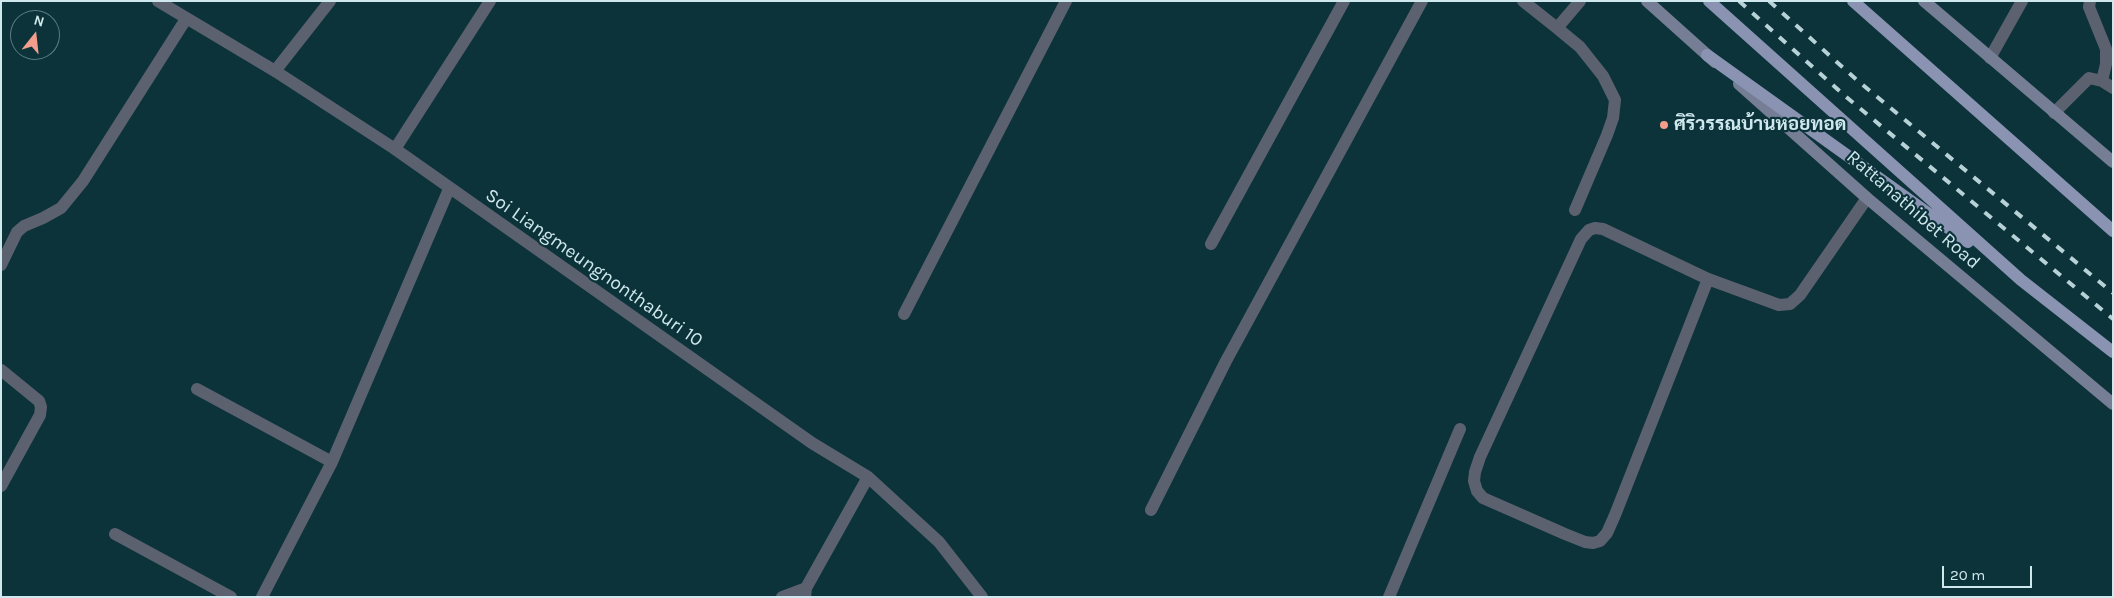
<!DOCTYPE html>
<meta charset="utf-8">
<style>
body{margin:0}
#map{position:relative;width:2114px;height:598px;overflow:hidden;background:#0c333a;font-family:Karla,sans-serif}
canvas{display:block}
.frame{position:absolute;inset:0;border:2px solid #cfe8ed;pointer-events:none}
.north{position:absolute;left:10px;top:10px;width:50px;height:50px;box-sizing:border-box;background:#0c333a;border:1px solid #5a7b82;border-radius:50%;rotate:16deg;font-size:14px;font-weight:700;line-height:20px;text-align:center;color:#cfe8ed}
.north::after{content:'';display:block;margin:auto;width:18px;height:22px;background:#f49d8d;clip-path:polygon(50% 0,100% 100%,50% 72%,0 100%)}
.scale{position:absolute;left:1942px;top:566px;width:90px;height:22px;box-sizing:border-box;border:2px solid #cfe8ed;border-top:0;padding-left:6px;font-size:15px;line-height:18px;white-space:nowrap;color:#cfe8ed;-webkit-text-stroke:4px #0c333a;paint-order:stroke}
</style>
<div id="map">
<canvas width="2114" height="598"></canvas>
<div class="frame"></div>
<div class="north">N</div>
<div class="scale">20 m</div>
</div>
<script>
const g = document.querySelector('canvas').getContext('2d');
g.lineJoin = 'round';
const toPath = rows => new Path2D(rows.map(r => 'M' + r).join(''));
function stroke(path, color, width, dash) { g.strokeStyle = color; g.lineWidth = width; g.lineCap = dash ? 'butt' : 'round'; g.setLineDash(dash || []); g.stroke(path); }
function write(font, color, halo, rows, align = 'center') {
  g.font = font + ' Karla,Sarabun,sans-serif'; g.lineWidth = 4.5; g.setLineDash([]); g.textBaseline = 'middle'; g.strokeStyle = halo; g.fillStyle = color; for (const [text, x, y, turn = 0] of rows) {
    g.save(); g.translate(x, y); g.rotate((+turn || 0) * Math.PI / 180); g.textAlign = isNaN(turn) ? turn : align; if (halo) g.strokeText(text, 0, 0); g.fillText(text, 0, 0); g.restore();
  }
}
const service = toPath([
 [1523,1,1557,28],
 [2090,1,2089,7,2106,49,2106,64,2102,81],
 [275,71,330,1],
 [2054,113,2089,78,2102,81,2113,88],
 [395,149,490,1],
 [1575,210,1607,135,1613,118,1615,100,1603,76,1580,47,1557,28,1580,1],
 [1211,244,1344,1],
 [1151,510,1226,361,1422,1]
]);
const minor = toPath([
 [158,1,275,71,395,149,812,443,868,477,939,542,982,597],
 [1990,58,2022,1],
 [1,265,17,232,24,226,43,218,61,208,83,181,186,19],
 [1708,279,1615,515,1607,533,1600,541,1593,543,1585,542,1565,534,1483,498,1477,491,1474,481,1475,472,1480,457,1581,239,1589,230,1595,228,1603,229,1708,279,1779,305,1790,304,1800,295,1867,198],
 [904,314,1066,1],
 [1,370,39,401,41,407,40,415,1,486],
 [197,389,332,462],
 [115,534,231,597],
 [262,597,332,462,449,189],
 [782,597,806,588],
 [805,597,806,588,868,477],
 [1389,597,1460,429]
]);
const secondary = toPath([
 [1647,1,1715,62],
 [1924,1,2113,162],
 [1739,84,1867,198,2113,404]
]);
const primary = toPath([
 [1709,1,2021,280,2113,352],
 [1853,1,2113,231],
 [1707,55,1968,242]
]);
const rail = toPath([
 [1739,1,1845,96,2113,319],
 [1769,1,1858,81,2113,293]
]);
const markers = [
 [1664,125,5,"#f49d8d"]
];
const poiNames = [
 ["ศิริวรรณบ้านหอยทอด",1674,125]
];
const streetNames = [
 ["Rattanathibet Road",1913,210,41],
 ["Soi Liangmeungnonthaburi 10",594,268,35]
];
stroke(service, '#5c6170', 12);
stroke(minor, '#5c6170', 12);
stroke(secondary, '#767e96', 12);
stroke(primary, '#8a94b2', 12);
stroke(rail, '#b7d2d7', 4, [9, 9]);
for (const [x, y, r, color] of markers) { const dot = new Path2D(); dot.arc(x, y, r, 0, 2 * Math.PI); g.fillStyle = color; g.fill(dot); stroke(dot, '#0c333a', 2); }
write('bold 19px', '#cfe8ed', '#0c333a', poiNames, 'left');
write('19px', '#cfe8ed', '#0c333a', streetNames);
</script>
